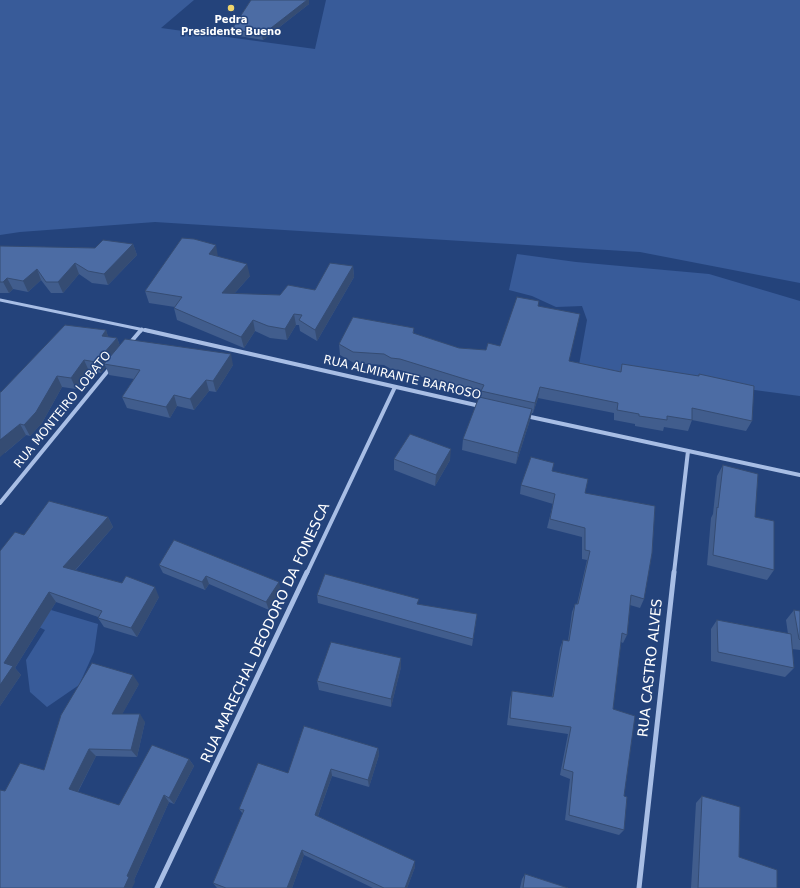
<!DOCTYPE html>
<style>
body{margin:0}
canvas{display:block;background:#24437b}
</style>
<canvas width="800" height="888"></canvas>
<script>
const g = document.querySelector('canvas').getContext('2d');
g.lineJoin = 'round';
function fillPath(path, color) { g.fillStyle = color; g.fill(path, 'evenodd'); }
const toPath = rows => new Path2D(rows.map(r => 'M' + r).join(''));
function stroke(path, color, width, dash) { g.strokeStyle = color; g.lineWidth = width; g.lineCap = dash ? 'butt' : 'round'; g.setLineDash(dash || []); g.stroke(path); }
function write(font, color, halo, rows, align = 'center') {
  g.font = font + ' "DejaVu Sans",sans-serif'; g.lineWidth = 3; g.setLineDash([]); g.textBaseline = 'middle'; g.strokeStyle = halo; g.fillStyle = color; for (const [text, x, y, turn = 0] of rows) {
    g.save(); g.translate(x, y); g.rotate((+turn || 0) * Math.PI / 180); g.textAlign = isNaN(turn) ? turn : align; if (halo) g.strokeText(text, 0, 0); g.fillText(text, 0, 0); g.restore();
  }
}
const green = toPath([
 [0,0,197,0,194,0,161,28,315,49,326,0,800,0,800,283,640,252,155,222,20,232,0,235],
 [517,254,576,262,709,274,800,301,800,396,618,372,579,365,587,320,582,306,556,307,532,296,509,290],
 [51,610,98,624,94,652,79,685,47,707,30,692,26,660,45,630,35,625]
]);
const streetFar2 = toPath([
 [0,300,149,331],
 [141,331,142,329]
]);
const streetFar1 = toPath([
 [145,330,480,406],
 [130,343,141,330],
 [526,416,800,475],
 [0,503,111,367],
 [307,573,395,387],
 [674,573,688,451]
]);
const street = toPath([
 [157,888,307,572],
 [639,888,674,572]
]);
const wall = toPath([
 [251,0,309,0,309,4,263,40,233,35,232,29],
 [133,244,137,255,108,285,92,283,79,274,63,293,51,293,41,280,28,292,13,289,9,293,0,293,0,246,95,248],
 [218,256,250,276,234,294,280,295,315,290,353,266,354,277,317,341,300,331,299,325,296,325,287,340,270,338,255,331,244,348,177,320,174,308,175,307,149,303,145,291],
 [538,306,569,361,619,371,622,364,698,376,699,374,752,421,746,431,692,420,688,431,664,427,663,431,635,426,635,424,614,420,614,413,538,398,533,413,532,413,530,420,516,464,462,450,463,439,481,398,481,395,400,370,391,369,384,365,354,363,340,355,339,344,414,328,414,334,459,348,486,350,500,346],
 [106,330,108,337,117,338,120,346,233,365,216,392,209,391,194,410,177,406,170,418,127,408,122,397,134,379,109,375,106,367,101,373,89,371,76,389,62,387,42,423,30,436,26,435,5,453,1,392],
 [394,459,450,460,435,486,394,470],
 [723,465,755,517,774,570,767,580,707,565,711,518,713,514,717,476],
 [552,471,585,493,644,599,640,608,630,605,627,635,623,643,621,642,613,709,624,796,624,830,619,835,565,820,570,779,560,775,568,734,507,725,510,699,512,691,552,697,560,648,563,640,568,641,572,612,575,604,577,604,587,560,582,559,582,537,547,528,553,504,520,494,521,485],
 [108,517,113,527,75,571,159,597,137,637,104,627,98,618,98,617,56,602,15,668,21,675,0,706,0,551,24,535],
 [159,565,281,590,269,610,209,584,205,590,163,573],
 [317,595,418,605,477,614,472,646,318,603],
 [794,610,800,611,800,650,792,649,794,668,785,677,711,661,711,629,717,620,788,634,786,620],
 [401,658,401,667,391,707,319,690,317,681],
 [139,684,122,714,145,722,137,757,96,756,78,792,119,805,189,759,194,766,174,804,169,802,134,880,135,882,5,791,44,770],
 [378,748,379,755,369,787,332,776,318,816,415,867,407,888,373,888,304,855,292,888,217,888,213,883,243,814,239,809,288,773],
 [702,796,739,857,777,888,691,888,696,803],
 [525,874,568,888,520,888,522,879]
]);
const shadedWall = toPath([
 [307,0,309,0,309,4,263,40,262,35],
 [133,244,137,255,108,285,104,274],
 [216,245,218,257,209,254],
 [75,263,79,274,63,293,58,282],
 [247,264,250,276,224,305,222,293],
 [353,266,354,277,317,341,315,330],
 [37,269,41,280,28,292,23,281],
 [7,278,13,289,9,293,3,282],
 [294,314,296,325,287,340,285,329],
 [253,320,255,331,244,348,241,337],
 [106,330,110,342,102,336],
 [117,338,121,349,104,364,106,367,101,373,96,362],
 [231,354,233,365,216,392,213,381],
 [84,360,89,371,76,389,71,378],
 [57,376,62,387,42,423,30,436,24,425],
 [206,380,209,391,194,410,190,399],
 [540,387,538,398,533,413,535,403],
 [174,395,177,406,170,418,166,407],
 [532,409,530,420,516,464,518,453],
 [20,424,26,435,0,457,0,440],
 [451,449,450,460,435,486,436,475],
 [108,517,113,527,69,577,63,567],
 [206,576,209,584,205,590,202,582],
 [279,582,281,590,269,610,266,602],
 [155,587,159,597,137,637,131,628],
 [49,592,56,602,15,668,21,675,0,706,0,685,4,663],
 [401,658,401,667,391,707,391,699],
 [133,675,139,684,118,722,112,714],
 [140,714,145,722,137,757,131,750],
 [378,748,379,755,369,787,368,780],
 [89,749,96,756,76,795,69,789],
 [189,759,194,766,174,804,169,798],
 [331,769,332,776,316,821,315,815],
 [164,795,169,802,134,880,135,882,132,888,124,888,127,876],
 [302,850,304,855,292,888,287,888],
 [415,861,415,867,407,888,405,888]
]);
const building = toPath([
 [251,0,307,0,262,35,232,29,251,0],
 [182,238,194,239,216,245,209,254,247,264,222,293,280,295,288,285,315,290,330,263,353,266,315,330,299,320,302,315,294,314,285,329,268,326,253,320,241,337,174,308,182,297,145,291,182,238],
 [103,240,133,244,104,274,88,271,75,263,58,282,46,282,37,269,23,281,7,278,3,282,0,282,0,246,95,248,103,240],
 [517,297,539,301,538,306,580,314,569,361,621,372,622,364,699,376,699,374,754,386,752,421,692,408,692,420,667,416,667,420,639,416,639,414,617,410,618,403,540,387,535,403,481,391,484,385,400,359,391,358,384,354,353,352,339,344,353,317,414,328,413,333,459,348,486,350,488,343,500,346,517,297],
 [65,325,106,330,102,336,117,338,96,362,84,360,71,378,57,376,36,412,24,425,20,424,0,440,0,392,1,392,65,325],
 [125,339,231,354,213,381,206,380,190,399,174,395,166,407,122,397,140,370,104,364,125,339],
 [479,397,532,409,518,453,463,439,479,397],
 [410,434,451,449,436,475,394,459,410,434],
 [531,457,554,463,552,471,588,479,585,493,655,506,652,553,644,599,631,595,627,635,622,633,613,709,635,716,624,796,627,797,624,830,569,815,573,772,563,769,571,727,510,718,512,691,553,697,563,640,569,641,575,604,578,604,590,551,585,550,585,528,550,519,555,494,521,485,531,457],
 [723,465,758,474,755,517,774,521,774,570,713,555,717,507,718,508,723,465],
 [49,501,108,517,63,567,122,583,126,576,155,587,131,628,98,618,102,611,49,592,4,663,13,666,0,685,0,551,15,532,24,535,49,501],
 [174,540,279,582,266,602,206,576,202,582,159,565,174,540],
 [325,574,419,599,417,604,477,614,473,639,317,595,325,574],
 [794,610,800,611,800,640,799,639,794,610],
 [717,620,791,634,794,668,718,652,717,620],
 [331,642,401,658,391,699,317,681,331,642],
 [92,663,133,675,112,714,140,714,131,750,89,749,69,789,119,805,152,745,189,759,169,798,164,795,127,876,129,877,124,888,0,888,0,790,5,791,20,763,44,770,61,715,92,663],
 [304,726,378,748,368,780,331,769,315,815,415,861,405,888,384,888,302,850,287,888,226,888,213,883,244,810,239,809,258,763,288,773,304,726],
 [702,796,740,807,739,857,777,870,777,888,698,888,702,796],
 [525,874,568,888,523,888,525,874]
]);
const markers = [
 [231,8,4,"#efd46c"]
];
const farPoinames = [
 ["Pedra",231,20],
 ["Presidente Bueno",231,32]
];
const streetNames = [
 ["RUA ALMIRANTE BARROSO",402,378,13],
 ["RUA MONTEIRO LOBATO",63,410,-51]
];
const nearStreetnames = [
 ["RUA MARECHAL DEODORO DA FONESCA",266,633,-65],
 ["RUA CASTRO ALVES",651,668,-84]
];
fillPath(green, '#385b99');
stroke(streetFar2, '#a8bee5', 3);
stroke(streetFar1, '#a8bee5', 4);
stroke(street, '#a8bee5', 5);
fillPath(wall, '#415d8d');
fillPath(shadedWall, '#354c73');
fillPath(building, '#4c6ca4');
stroke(building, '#354c73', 1);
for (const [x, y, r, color] of markers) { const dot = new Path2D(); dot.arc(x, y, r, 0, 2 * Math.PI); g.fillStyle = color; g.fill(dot); stroke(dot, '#24437b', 1.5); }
write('bold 10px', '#fff', '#24437b', farPoinames);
write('12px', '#fff', '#24437b', streetNames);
write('14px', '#fff', '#24437b', nearStreetnames);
</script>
